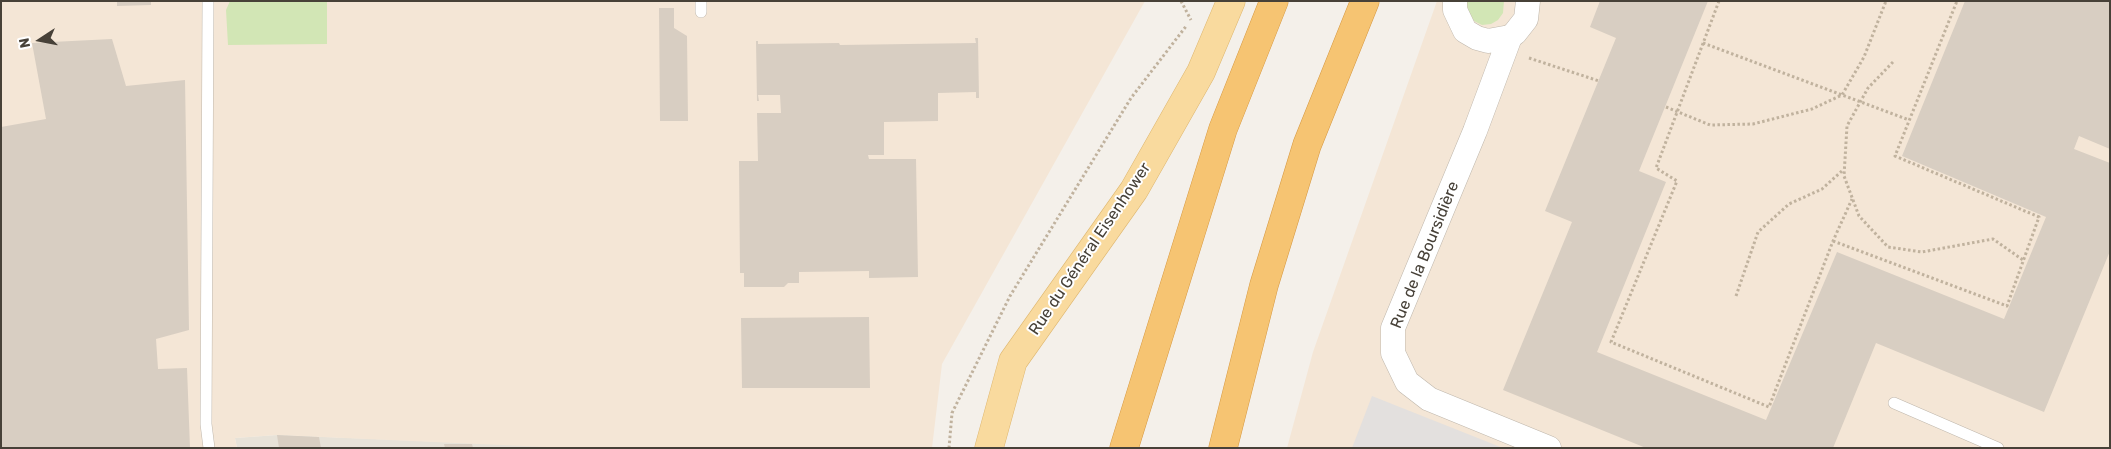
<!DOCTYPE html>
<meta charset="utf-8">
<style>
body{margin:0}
#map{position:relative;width:2111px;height:449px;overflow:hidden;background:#f4f0ea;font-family:Rubik,sans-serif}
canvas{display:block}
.frame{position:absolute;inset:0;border:2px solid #474138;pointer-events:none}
.north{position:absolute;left:15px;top:15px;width:50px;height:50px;-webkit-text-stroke:4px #fff;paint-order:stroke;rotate:259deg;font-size:14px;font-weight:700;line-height:20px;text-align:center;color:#474138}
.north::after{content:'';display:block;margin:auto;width:18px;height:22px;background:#474138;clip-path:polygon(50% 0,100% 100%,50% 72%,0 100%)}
</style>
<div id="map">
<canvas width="2111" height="449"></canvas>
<div class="frame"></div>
<div class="north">N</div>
</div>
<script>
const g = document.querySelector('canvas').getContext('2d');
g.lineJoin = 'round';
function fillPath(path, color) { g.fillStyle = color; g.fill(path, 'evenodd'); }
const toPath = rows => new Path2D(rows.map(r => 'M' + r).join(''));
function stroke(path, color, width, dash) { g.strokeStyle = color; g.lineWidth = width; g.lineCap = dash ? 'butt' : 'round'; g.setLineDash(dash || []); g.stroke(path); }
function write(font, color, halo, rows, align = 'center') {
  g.font = font + ' Rubik,sans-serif'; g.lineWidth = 4; g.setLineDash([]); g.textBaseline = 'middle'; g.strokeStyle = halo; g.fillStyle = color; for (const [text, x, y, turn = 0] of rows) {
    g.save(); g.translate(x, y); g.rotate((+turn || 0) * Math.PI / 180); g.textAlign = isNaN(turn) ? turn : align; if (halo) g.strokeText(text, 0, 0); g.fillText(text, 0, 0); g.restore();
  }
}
const residential = toPath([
 [277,435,568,447,569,448,237,448,235,438]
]);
const commercial = toPath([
 [1,1,1145,1,942,364,932,448,569,448,277,435,235,438,237,448,1,448],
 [1437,1,2110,1,2110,448,1287,448,1313,352]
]);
const green = toPath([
 [230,1,327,1,327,44,228,45,226,10],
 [1467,1,1504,1,1503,13,1498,20,1491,24,1482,25,1474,21,1468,15]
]);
const parking = toPath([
 [1372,396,1503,448,1352,448]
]);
const building = toPath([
 [117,1,151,1,151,5,117,6],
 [1600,1,1708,1,1639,171,1666,182,1597,352,1766,420,1837,252,2004,319,2046,217,1902,156,1965,1,2110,1,2110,149,2079,136,2074,149,2110,163,2110,251,2044,412,1876,343,1833,448,1646,448,1503,390,1572,222,1545,211,1616,38,1590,27],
 [659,8,674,8,674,28,687,36,688,121,660,121],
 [975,38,978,38,979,98,976,98,976,92,938,93,938,121,884,122,884,155,868,155,869,159,916,159,918,277,869,278,869,271,799,272,799,283,788,283,784,287,744,287,744,273,740,273,739,161,758,161,757,113,781,113,780,95,758,95,759,101,757,101,756,41,758,41,758,44,839,43,840,45,976,43],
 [112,39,126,86,185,80,189,330,156,339,158,369,187,368,190,448,1,448,1,127,46,119,32,43],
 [869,317,870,388,742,388,741,318],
 [277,435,319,437,321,448,279,448],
 [444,444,472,444,473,448,445,448]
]);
const path = toPath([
 [1181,1,1191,20],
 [1719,1,1656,168,1677,181,1611,342,1769,407,1833,241,1852,199],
 [1703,43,1909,120],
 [1529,58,1599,81],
 [1893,62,1868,88,1847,126,1844,176,1859,216,1888,247,1922,252,1993,239,2023,260],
 [1666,107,1710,125,1753,124,1812,109,1842,95,1864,57,1886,1],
 [1833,241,2007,306,2039,217,1895,156,1957,1],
 [1736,296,1758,232,1789,204,1822,189,1843,170],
 [949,448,952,413,1010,296,1131,98,1187,25]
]);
const lane = toPath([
 [208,1,206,424,209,448],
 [701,1,701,12],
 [1894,403,1998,448]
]);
const street = toPath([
 [1455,1,1455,10,1465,31,1477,38,1488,41,1510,37,1515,33,1526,19,1528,1],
 [1510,37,1475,131,1393,328,1393,353,1407,382,1429,399,1549,448]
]);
const primary = toPath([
 [989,448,1013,361,1134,190,1201,72,1231,1]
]);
const highway = toPath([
 [1124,448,1223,129,1274,1],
 [1223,448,1264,285,1307,145,1365,1]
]);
const streetNames = [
 ["Rue du Général Eisenhower",1090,249,-56],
 ["Rue de la Boursidière",1425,255,-68]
];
fillPath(residential, '#e7e2d8');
fillPath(commercial, '#f4e6d6');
fillPath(green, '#d2e6b5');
fillPath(parking, '#e3e0de');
fillPath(building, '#d8cec2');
stroke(lane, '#bfb7ac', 12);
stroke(street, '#bfb7ac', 25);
stroke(primary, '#deb66e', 29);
stroke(highway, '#d59842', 29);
stroke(path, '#c0b29e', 3, [2.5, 2.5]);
stroke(lane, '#fff', 11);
stroke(street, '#fff', 24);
stroke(primary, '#f9da9e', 28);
stroke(highway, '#f6c472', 28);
write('16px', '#474138', '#fff', streetNames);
</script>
